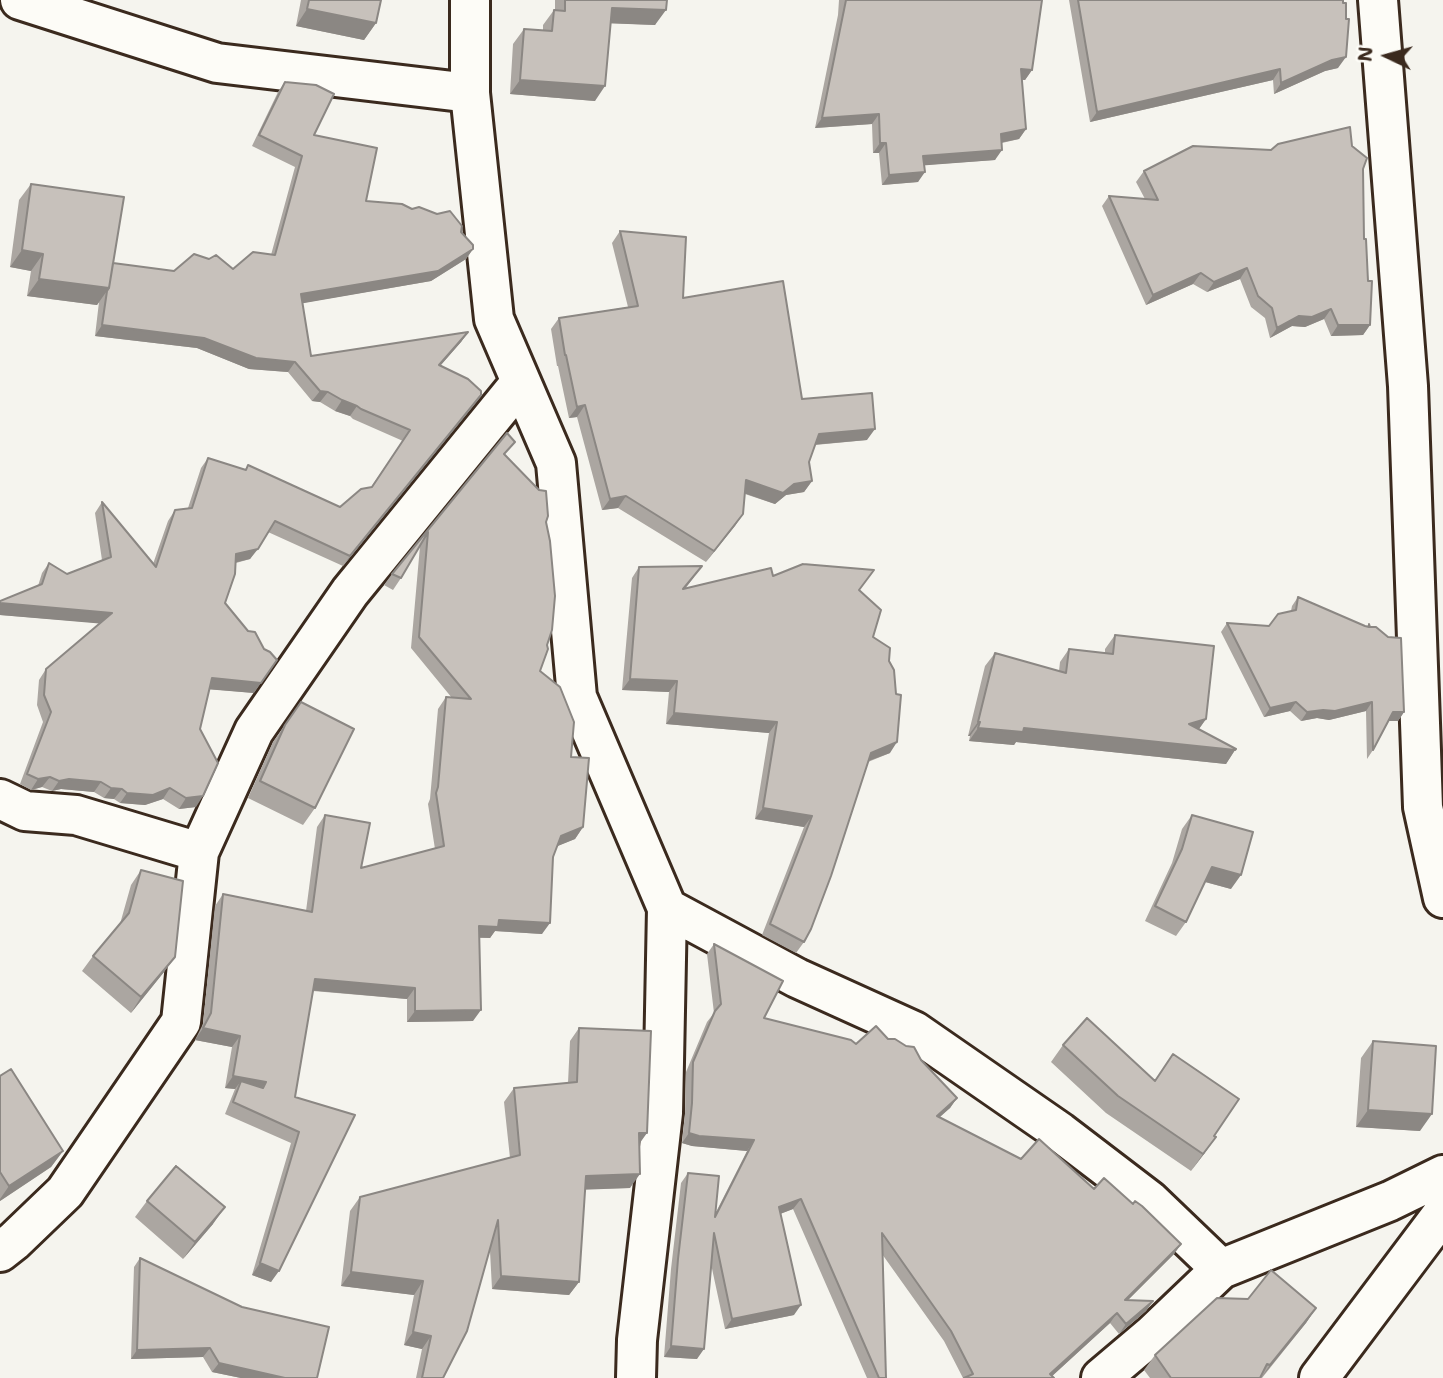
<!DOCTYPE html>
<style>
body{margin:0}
#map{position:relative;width:1443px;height:1378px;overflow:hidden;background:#f5f4ee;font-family:"Shantell Sans",sans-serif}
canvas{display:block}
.north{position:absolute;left:1352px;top:21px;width:70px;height:70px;-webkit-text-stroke:5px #fdfcf7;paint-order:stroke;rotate:275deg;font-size:19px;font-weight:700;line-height:28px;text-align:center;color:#3b2a1e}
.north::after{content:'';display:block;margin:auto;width:24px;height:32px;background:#3b2a1e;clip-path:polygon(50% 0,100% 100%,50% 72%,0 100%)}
</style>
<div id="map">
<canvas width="1443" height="1378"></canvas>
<div class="north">N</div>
</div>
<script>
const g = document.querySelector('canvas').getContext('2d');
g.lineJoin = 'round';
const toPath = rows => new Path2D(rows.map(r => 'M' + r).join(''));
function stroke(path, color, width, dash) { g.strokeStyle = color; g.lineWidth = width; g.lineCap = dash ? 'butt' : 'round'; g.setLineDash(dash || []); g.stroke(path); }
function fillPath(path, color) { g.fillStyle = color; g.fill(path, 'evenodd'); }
const street = toPath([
 [20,0,217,63,470,93],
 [470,0,470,93,494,319,556,463,577,697,667,908,663,1113,637,1340,636,1378],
 [1378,0,1408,386,1423,807,1443,898],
 [0,799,25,811,76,815,199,852],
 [667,908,797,978,914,1031,1060,1132,1149,1200,1221,1269],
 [0,1252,14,1241,65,1192,181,1022,199,852,254,731,350,592,521,382],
 [1101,1378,1153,1334,1221,1269,1390,1201,1443,1175],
 [1319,1378,1443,1213]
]);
const wall = toPath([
 [301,0,381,0,376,23,364,40,296,26],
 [555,0,667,0,655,25,610,23,595,101,510,94,513,44,524,29,543,30,543,25,554,10,555,10],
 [839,0,1042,0,1032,70,1025,80,1022,80,1026,129,1019,139,1002,143,995,160,924,165,918,182,882,185,879,153,873,153,872,124,815,128,838,15],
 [1069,0,1343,0,1338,68,1325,71,1274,94,1273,80,1090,122],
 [285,82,314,135,366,201,461,232,473,249,466,259,431,281,302,303,311,356,468,332,461,342,441,365,481,395,343,566,268,532,250,559,236,563,225,603,254,693,209,689,200,729,196,807,179,809,163,799,145,805,120,803,114,799,104,798,94,792,61,789,52,791,42,787,31,790,20,784,43,722,37,705,39,680,46,669,100,623,0,615,38,586,42,573,49,563,67,574,102,560,95,513,102,502,153,564,168,521,175,510,188,508,201,468,208,458,245,470,248,465,340,507,371,487,403,441,353,419,350,416,335,411,320,402,312,401,288,372,249,369,197,348,95,336,99,302,97,305,27,296,31,271,10,267,19,200,31,184,113,263,174,271,233,269,271,255,295,167,252,146,278,92],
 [1352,146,1363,169,1364,239,1370,325,1363,335,1331,336,1324,319,1305,327,1292,326,1270,338,1265,318,1251,307,1240,279,1207,292,1193,284,1146,305,1102,206,1109,196,1145,199,1136,182,1144,171,1271,150],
 [620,231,683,298,802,399,867,440,815,445,809,462,812,481,804,492,786,495,775,504,745,494,743,514,706,562,618,508,602,510,577,417,569,418,558,366,557,366,551,329,559,318,628,307,612,243],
 [507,433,505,455,546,522,547,645,540,671,571,757,583,827,575,839,557,846,553,857,542,934,495,931,490,938,479,938,473,1021,407,1022,407,999,313,991,295,1097,355,1115,271,1282,252,1275,291,1143,225,1114,235,1089,225,1088,232,1047,195,1040,203,1024,215,906,223,894,306,911,317,827,325,815,361,868,435,849,428,804,430,799,438,709,446,697,452,698,411,648,420,546,401,578,393,590,384,585,392,574],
 [639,567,694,577,685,589,773,576,859,590,873,637,889,661,890,753,868,762,804,942,796,953,762,935,804,827,755,819,769,733,666,724,669,692,622,690,632,578],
 [1298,597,1365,626,1367,626,1369,624,1404,712,1398,721,1389,721,1373,750,1367,759,1366,711,1329,720,1317,718,1301,721,1290,711,1264,717,1221,632,1227,623,1269,626,1291,611,1292,606],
 [1115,635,1206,719,1199,729,1235,750,1226,764,1016,742,1014,745,969,741,970,736,968,736,985,666,995,653,1059,671,1060,662,1069,649,1105,653,1105,649],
 [301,702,315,808,303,825,248,798,273,742],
 [1192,815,1231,889,1205,882,1186,922,1176,936,1145,921,1172,863,1182,829],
 [141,870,164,972,131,1013,82,971,93,956,120,924,131,885],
 [714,944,764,1018,856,1044,888,1039,921,1060,957,1098,950,1108,939,1117,1021,1159,1133,1204,1181,1244,1174,1254,1128,1300,1153,1301,1146,1311,1119,1334,1110,1323,1052,1376,963,1378,944,1341,882,1254,886,1378,867,1378,793,1209,780,1214,794,1315,725,1329,711,1264,697,1359,664,1357,671,1269,681,1183,688,1173,716,1212,747,1151,692,1146,682,1143,685,1114,686,1072,707,1022,714,1013,707,954],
 [579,1028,639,1144,630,1188,585,1189,579,1282,569,1295,492,1289,490,1251,443,1378,416,1378,422,1349,404,1345,414,1295,341,1286,350,1211,360,1197,510,1158,504,1102,514,1088,568,1083,570,1041],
 [1373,1041,1420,1131,1356,1127,1361,1058],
 [1063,1045,1155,1081,1173,1054,1214,1136,1204,1154,1191,1171,1106,1113,1051,1062],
 [0,1076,63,1151,51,1167,0,1201],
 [147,1201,213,1224,183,1259,135,1217],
 [140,1258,317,1378,241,1378,212,1372,203,1357,131,1359,134,1267],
 [1316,1308,1306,1323,1262,1378,1150,1378,1144,1370,1155,1355]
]);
const shadedWall = toPath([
 [612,8,666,10,655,25,601,23],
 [307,9,376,23,364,40,296,26],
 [1346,57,1338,68,1325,71,1274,94,1281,83,1332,60],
 [1021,69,1032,70,1025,80,1014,79],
 [1280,69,1273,80,1090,122,1097,112],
 [520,80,605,86,595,101,510,94],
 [879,114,872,124,815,128,822,118],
 [1026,129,1019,139,994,144,1001,134],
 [880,143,886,143,879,153,873,153],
 [1002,150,995,160,916,166,923,156],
 [925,172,918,182,882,185,889,175],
 [473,249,466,259,431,281,293,305,301,294],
 [22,250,43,254,31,271,10,267],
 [1247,268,1240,279,1207,292,1214,282],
 [1201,273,1193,284,1146,305,1153,295],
 [39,279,109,288,97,305,27,296],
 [1331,309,1324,319,1305,327,1292,326,1270,338,1277,328,1299,316],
 [102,325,204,338,295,362,288,372,249,369,197,348,95,336],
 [1338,325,1370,325,1363,335,1331,336],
 [468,332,461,342,432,375,439,365],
 [320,391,328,392,320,402,312,401],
 [481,395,473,406,343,566,350,556],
 [342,400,357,406,350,416,335,411],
 [585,405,577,417,569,418,577,407],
 [875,429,867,440,811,445,819,434],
 [746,480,794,484,812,481,804,492,786,495,775,504,738,491],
 [626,496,618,508,602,510,610,499],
 [743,514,735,526,706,562,714,551],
 [258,549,250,559,229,564,236,554],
 [0,603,112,613,105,624,0,615],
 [212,678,261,683,254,693,205,689],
 [630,679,677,681,669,692,622,690],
 [1296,702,1290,711,1264,717,1270,708],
 [1372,702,1366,711,1329,720,1317,718,1301,721,1307,712],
 [1393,712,1404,712,1398,721,1387,721],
 [674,713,777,722,769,733,666,724],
 [1206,719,1196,733,1189,724],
 [978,722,980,722,970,736,968,736],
 [978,728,1024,728,1235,750,1226,764,1016,742,1014,745,969,741],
 [897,742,890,753,863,763,871,753],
 [50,777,42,787,31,790,38,779],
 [69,779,101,782,94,792,61,789,52,791,59,781],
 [111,788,122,789,114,799,104,798],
 [170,788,163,799,145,805,120,803,127,793],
 [203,796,196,807,179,809,186,798],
 [763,808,812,816,804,827,755,819],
 [583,827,575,839,553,848,561,836],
 [1212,867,1241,875,1231,889,1202,881],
 [499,920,550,923,542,934,495,931,490,938,471,937,479,926],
 [175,957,164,972,131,1013,141,997],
 [315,979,415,988,407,999,307,990],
 [481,1010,473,1021,407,1022,415,1011],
 [203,1028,240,1036,232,1047,195,1040],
 [233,1076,266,1082,258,1093,241,1081,235,1089,225,1088],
 [957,1098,950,1108,930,1126,937,1116],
 [1368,1110,1432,1114,1420,1131,1356,1127],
 [639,1133,647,1133,637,1147],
 [689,1133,754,1140,747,1151,692,1146,682,1143],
 [1216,1137,1204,1154,1191,1171,1203,1154],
 [63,1151,51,1167,0,1201,0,1199,9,1186],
 [640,1174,630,1188,577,1190,586,1176],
 [801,1199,793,1209,772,1217,779,1207],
 [225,1207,213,1224,183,1259,195,1242],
 [1181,1244,1174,1254,1118,1310,1125,1300],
 [260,1263,279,1271,271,1282,252,1275],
 [351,1272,423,1281,414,1295,341,1286],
 [501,1276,579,1282,569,1295,492,1289],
 [1153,1301,1146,1311,1119,1334,1126,1324],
 [801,1305,794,1315,725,1329,732,1319],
 [1316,1308,1306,1323,1261,1378,1270,1365],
 [1117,1313,1110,1323,1050,1378,1050,1374],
 [413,1332,431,1336,422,1349,404,1345],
 [671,1346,704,1349,697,1359,664,1357],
 [210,1348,203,1357,131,1359,137,1350],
 [219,1363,285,1378,241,1378,212,1372]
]);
const building = toPath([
 [309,0,381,0,376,23,307,9,309,0],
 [565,0,667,0,666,10,612,8,605,86,520,80,524,29,552,31,554,10,565,11,565,0],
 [846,0,1042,0,1032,70,1021,69,1026,129,1001,134,1002,150,923,156,925,172,889,175,886,143,880,143,879,114,822,118,846,0],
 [1078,0,1343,0,1343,3,1346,3,1346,19,1349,19,1346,57,1332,60,1281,83,1280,69,1097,112,1078,0],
 [285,82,316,85,334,94,314,135,377,148,366,201,402,204,412,209,419,207,437,214,450,211,462,226,461,232,473,245,473,249,438,271,301,294,311,356,468,332,439,365,468,379,481,391,481,395,350,556,275,521,258,549,236,554,235,574,225,603,248,631,255,632,264,649,270,652,277,660,261,683,212,678,200,729,218,763,203,796,186,798,170,788,153,795,127,793,122,789,111,788,101,782,69,779,59,781,50,777,38,779,27,774,51,712,44,695,46,669,112,613,0,603,0,601,42,584,49,563,67,574,111,557,102,502,156,567,175,510,192,508,208,458,246,470,248,465,340,507,361,489,372,487,410,430,361,409,357,406,342,400,328,392,320,391,295,362,256,358,204,338,102,325,107,291,109,288,113,263,174,271,194,254,209,259,216,255,233,269,253,252,275,255,302,156,259,135,285,82],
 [1350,127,1352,146,1367,158,1363,169,1364,239,1366,239,1368,281,1372,281,1370,325,1338,325,1331,309,1312,317,1299,316,1277,328,1272,308,1258,296,1247,268,1214,282,1201,273,1153,295,1109,196,1158,200,1144,171,1193,146,1271,150,1278,144,1350,127],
 [31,184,124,197,109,288,39,279,43,254,22,250,31,184],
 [620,231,686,237,683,298,783,281,802,399,872,393,875,429,819,434,809,462,812,481,794,484,783,493,746,480,743,514,714,551,626,496,610,499,585,405,577,407,566,355,565,355,559,318,638,306,620,231],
 [507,433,515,442,504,454,539,490,546,491,548,516,546,522,550,541,555,596,552,630,547,645,548,649,540,671,560,687,574,722,571,757,589,758,583,827,561,836,553,857,550,923,499,920,498,927,479,926,481,1010,415,1011,415,988,315,979,295,1097,355,1115,279,1271,260,1263,299,1132,233,1102,241,1081,263,1088,266,1082,233,1076,240,1036,203,1028,211,1013,223,894,312,912,325,815,370,823,361,868,444,846,436,793,438,787,446,697,471,699,419,637,428,532,401,578,392,574,507,433],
 [803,564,874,570,859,590,881,610,873,637,890,648,889,661,894,670,896,694,901,695,897,742,871,753,831,876,811,929,804,942,770,924,812,816,763,808,777,722,674,713,677,681,630,679,639,567,702,566,683,589,771,568,773,576,803,564],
 [1298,597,1365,626,1369,627,1369,624,1370,627,1376,627,1388,637,1401,638,1404,712,1393,712,1373,750,1372,702,1335,711,1323,710,1307,712,1296,702,1270,708,1227,623,1269,626,1278,614,1296,610,1298,597],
 [1115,635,1214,646,1206,719,1189,724,1236,749,1235,750,1024,728,1023,732,978,728,980,722,978,722,995,653,1066,673,1069,649,1113,654,1115,635],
 [301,702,354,729,315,808,260,781,285,725,301,702],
 [1192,815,1253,832,1241,875,1212,867,1186,922,1155,906,1182,849,1192,815],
 [141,870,183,881,175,957,141,997,93,956,129,913,141,870],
 [714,944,783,981,764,1018,851,1040,856,1044,876,1026,888,1039,895,1039,906,1046,914,1047,921,1060,957,1098,937,1116,1021,1159,1039,1139,1094,1189,1104,1178,1133,1204,1135,1201,1142,1206,1181,1244,1125,1300,1153,1301,1126,1324,1117,1313,1050,1374,1054,1378,964,1378,973,1374,951,1331,882,1233,886,1378,879,1378,801,1199,779,1207,801,1305,732,1319,714,1233,704,1349,671,1346,678,1259,688,1173,719,1176,715,1217,754,1140,699,1136,689,1133,692,1103,693,1062,715,1011,721,1004,714,944],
 [1087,1018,1155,1081,1173,1054,1239,1099,1214,1136,1216,1137,1203,1154,1118,1096,1063,1045,1087,1018],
 [579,1028,651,1031,647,1133,639,1133,640,1174,586,1176,579,1282,501,1276,498,1220,467,1331,443,1378,422,1378,431,1336,413,1332,423,1281,351,1272,360,1197,520,1155,514,1088,577,1082,579,1028],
 [1373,1041,1436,1046,1432,1114,1368,1110,1373,1041],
 [11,1069,63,1151,9,1186,0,1172,0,1076,11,1069],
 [176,1166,225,1207,195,1242,147,1201,176,1166],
 [140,1258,242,1307,329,1327,317,1378,285,1378,219,1363,210,1348,137,1350,140,1258],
 [1271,1270,1316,1308,1270,1365,1267,1364,1260,1378,1171,1378,1155,1355,1217,1298,1248,1299,1271,1270]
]);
stroke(street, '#3b2a1e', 44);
stroke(street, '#fdfcf7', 38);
fillPath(wall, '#aba6a1');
fillPath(shadedWall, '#8b8783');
fillPath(building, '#c7c1bb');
stroke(building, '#8b8783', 2);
</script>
